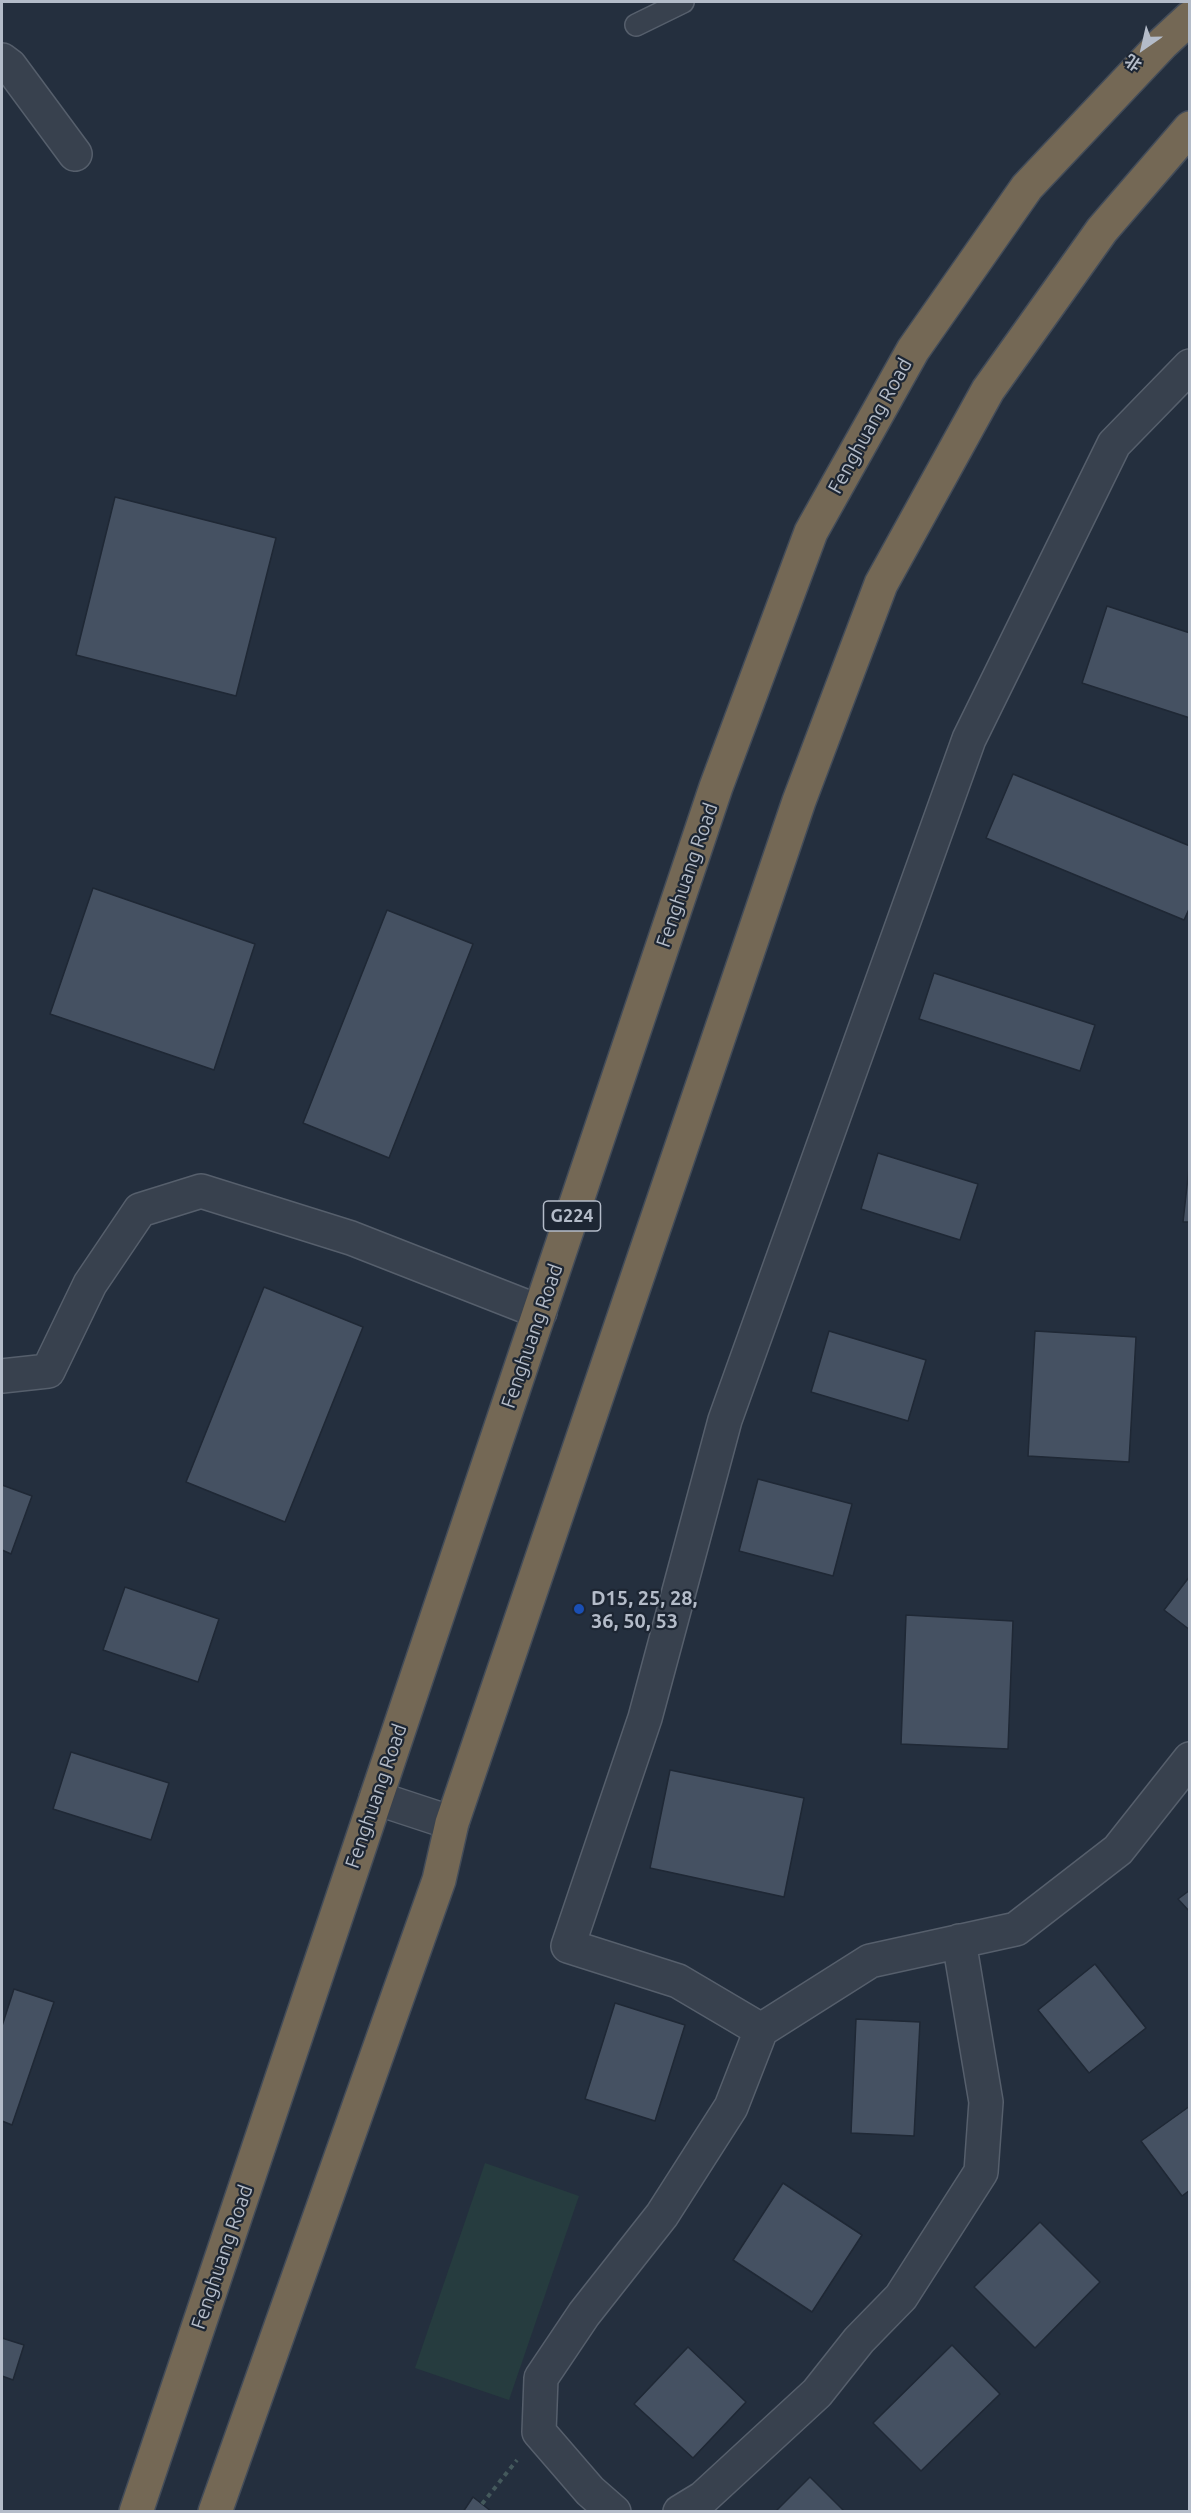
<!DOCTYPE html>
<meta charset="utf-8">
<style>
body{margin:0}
#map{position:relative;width:1191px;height:2513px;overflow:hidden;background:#242f3e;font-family:Ubuntu,"Noto Sans SC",sans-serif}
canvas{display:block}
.frame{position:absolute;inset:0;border:3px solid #b4bcc9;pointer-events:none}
.north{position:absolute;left:1113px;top:18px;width:60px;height:60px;-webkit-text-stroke:4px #1d2633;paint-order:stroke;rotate:214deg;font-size:16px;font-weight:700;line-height:24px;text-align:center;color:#b4bcc9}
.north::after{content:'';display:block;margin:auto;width:21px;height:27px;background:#b4bcc9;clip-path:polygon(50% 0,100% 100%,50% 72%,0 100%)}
</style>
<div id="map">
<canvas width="1191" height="2513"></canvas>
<div class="frame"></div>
<div class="north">北</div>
</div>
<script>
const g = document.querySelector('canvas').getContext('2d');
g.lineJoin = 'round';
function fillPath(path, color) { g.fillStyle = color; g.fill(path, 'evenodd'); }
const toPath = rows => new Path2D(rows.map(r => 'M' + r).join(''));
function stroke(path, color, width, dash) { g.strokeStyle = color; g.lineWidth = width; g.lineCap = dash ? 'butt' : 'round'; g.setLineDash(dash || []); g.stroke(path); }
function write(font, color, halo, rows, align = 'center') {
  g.font = font + ' Ubuntu,sans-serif'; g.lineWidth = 4.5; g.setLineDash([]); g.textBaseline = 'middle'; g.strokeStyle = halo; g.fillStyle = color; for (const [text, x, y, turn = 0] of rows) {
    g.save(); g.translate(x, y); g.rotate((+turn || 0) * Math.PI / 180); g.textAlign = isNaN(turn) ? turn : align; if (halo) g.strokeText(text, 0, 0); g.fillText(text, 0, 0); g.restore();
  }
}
const green = toPath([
 [485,2163,579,2196,509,2400,415,2368]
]);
const building = toPath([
 [115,497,276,538,236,696,76,655,115,497],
 [1107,606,1190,633,1190,718,1082,683,1107,606],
 [1013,774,1190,846,1190,907,1184,920,986,838,1013,774],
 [93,888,255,944,214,1070,50,1014,93,888],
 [387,910,473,944,389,1158,303,1123,387,910],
 [934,973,1095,1025,1080,1071,919,1019,934,973],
 [878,1153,978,1184,960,1240,861,1209,878,1153],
 [1190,1159,1190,1222,1183,1222,1190,1159],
 [264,1287,363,1327,285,1522,186,1482,264,1287],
 [829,1331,926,1360,908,1421,811,1392,829,1331],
 [1035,1331,1136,1337,1129,1462,1028,1456,1035,1331],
 [758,1479,852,1504,833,1576,739,1551,758,1479],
 [2,1485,32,1496,11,1554,2,1550,2,1485],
 [1190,1576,1190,1630,1164,1610,1190,1576],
 [125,1587,219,1619,198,1682,103,1650,125,1587],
 [906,1615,1013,1621,1008,1749,901,1744,906,1615],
 [71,1752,169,1783,151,1840,53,1809,71,1752],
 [670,1770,804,1798,784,1897,650,1868,670,1770],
 [1190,1890,1190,1912,1178,1899,1190,1890],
 [1095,1964,1146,2028,1089,2073,1038,2010,1095,1964],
 [14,1989,54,2002,12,2125,2,2121,2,2026,14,1989],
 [615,2003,685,2025,655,2121,585,2099,615,2003],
 [856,2019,920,2022,914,2136,851,2133,856,2019],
 [1190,2106,1190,2190,1182,2196,1141,2141,1190,2106],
 [783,2183,862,2235,812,2312,733,2260,783,2183],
 [1040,2222,1100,2282,1035,2348,974,2287,1040,2222],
 [2,2338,24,2345,13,2380,2,2376,2,2338],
 [952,2345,1000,2394,921,2471,873,2423,952,2345],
 [688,2347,746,2402,693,2458,634,2404,688,2347],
 [810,2477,845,2512,775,2512,810,2477],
 [473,2497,482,2504,492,2512,463,2512,473,2497]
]);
const path = toPath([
 [482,2504,517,2460]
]);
const lane = toPath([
 [636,25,683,2]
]);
const street = toPath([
 [2,60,10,66,75,154],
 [1190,366,1114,444,969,739,725,1420,645,1718,568,1946,678,1981,761,2030,870,1961,1016,1929,1118,1850,1190,1759],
 [2,1376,48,1371,90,1284,140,1210,201,1191,351,1238,540,1312],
 [376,1798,452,1823],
 [614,2512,590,2491,539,2432,541,2378,584,2314,662,2215,731,2107,761,2030],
 [680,2512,703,2498,817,2393,859,2340,901,2297,981,2172,986,2102,959,1941]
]);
const highway = toPath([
 [136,2512,716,787,811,532,913,350,1027,187,1163,43,1190,18],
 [215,2512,439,1880,452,1823,799,801,881,584,988,390,1102,230,1190,128]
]);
const markers = [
 [579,1609,6,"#1a4fb4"]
];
const shields = [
 [572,1216,57]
];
const shieldNames = [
 ["G224",572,1216]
];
const streetNames = [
 ["Fenghuang Road",870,426,-61],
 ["Fenghuang Road",687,875,-71],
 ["Fenghuang Road",532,1336,-71],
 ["Fenghuang Road",376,1796,-71],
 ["Fenghuang Road",222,2257,-71]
];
const poiNames = [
 ["D15, 25, 28,",591,1598],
 ["36, 50, 53",591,1621]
];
fillPath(green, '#263c3f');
fillPath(building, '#455162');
stroke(building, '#1f2835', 1.5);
stroke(lane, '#565f6c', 24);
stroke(street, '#565f6c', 36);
stroke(highway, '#434c59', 36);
stroke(path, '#44595c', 4, [4.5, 4.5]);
stroke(lane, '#38414e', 21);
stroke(street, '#38414e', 33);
stroke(highway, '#746855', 33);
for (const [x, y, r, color] of markers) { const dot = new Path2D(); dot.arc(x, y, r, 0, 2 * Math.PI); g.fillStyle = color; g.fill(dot); stroke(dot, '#1d2633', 2); }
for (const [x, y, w] of shields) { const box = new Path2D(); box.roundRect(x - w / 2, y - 15, w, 30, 4.5); g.fillStyle = '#1d2633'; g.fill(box); stroke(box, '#b4bcc9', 1.5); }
write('bold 18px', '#b4bcc9', null, shieldNames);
write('20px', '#b4bcc9', '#1d2633', streetNames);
write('bold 20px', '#b4bcc9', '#1d2633', poiNames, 'left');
</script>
